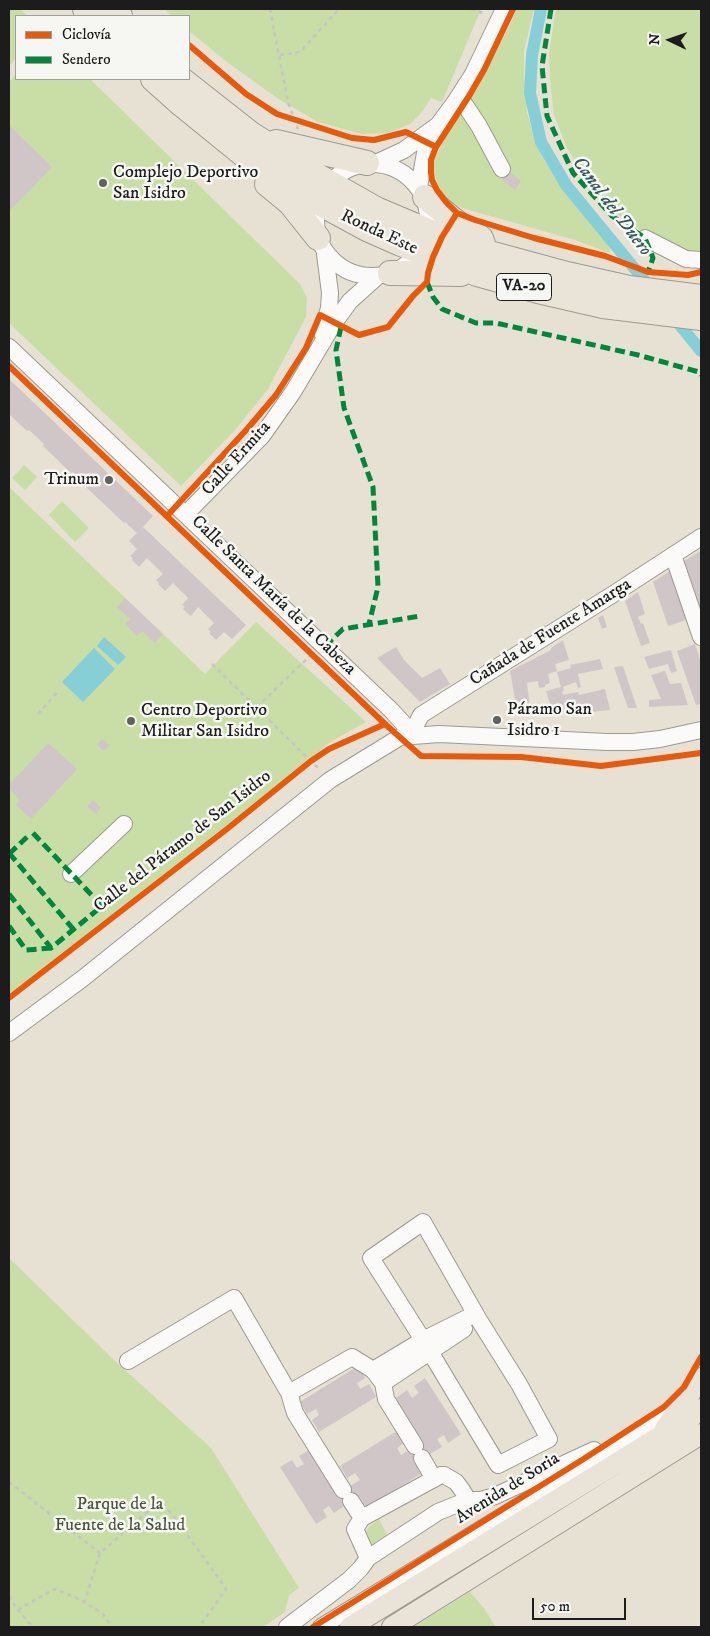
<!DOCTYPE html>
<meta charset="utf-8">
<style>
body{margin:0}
#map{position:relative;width:710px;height:1636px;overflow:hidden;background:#e6e1d2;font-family:"IM FELL DW Pica",serif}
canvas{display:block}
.frame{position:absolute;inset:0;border:10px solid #1c1c1c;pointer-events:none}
.legend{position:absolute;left:15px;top:15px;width:175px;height:65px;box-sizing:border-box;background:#f6f6f2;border:1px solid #9f9f9c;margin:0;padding:6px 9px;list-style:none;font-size:15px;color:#1c1c1c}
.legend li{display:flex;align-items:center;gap:10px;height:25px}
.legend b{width:25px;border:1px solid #9f9f9c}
.north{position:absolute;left:645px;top:15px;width:50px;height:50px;-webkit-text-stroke:4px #f6f6f2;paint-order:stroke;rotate:273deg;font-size:14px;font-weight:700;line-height:20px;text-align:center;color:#1c1c1c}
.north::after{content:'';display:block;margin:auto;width:18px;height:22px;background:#1c1c1c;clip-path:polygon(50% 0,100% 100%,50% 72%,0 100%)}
.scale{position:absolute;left:532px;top:1598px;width:94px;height:22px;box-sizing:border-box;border:2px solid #1c1c1c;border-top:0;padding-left:6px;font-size:15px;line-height:18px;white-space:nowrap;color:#1c1c1c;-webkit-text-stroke:4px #f6f6f2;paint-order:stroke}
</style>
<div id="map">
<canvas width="710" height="1636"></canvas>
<div class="frame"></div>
<ul class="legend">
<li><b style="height:6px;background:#e8590c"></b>Ciclovía</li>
<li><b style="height:6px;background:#00873e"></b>Sendero</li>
</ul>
<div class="north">N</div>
<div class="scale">50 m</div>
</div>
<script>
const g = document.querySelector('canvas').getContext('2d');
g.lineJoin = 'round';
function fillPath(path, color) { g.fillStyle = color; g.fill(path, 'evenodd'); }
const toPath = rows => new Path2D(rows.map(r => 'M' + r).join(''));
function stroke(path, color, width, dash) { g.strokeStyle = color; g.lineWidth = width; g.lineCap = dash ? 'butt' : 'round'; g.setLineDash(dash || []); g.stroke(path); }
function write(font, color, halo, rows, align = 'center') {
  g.font = font + ' "IM FELL DW Pica",serif'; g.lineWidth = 5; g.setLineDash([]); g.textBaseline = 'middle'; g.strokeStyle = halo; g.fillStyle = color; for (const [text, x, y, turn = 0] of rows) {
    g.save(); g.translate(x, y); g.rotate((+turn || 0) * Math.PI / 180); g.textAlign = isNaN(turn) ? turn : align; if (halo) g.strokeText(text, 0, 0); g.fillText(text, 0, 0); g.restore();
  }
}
const green = toPath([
 [9,9,20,9,28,16,16,16,16,58,9,66],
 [165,9,481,9,442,102,431,98,422,112,410,124,387,133,362,134,318,122,277,98,227,62,189,31,189,16,172,16],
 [516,9,534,9,524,51,524,81,527,113,534,136,542,157,559,183,604,236,610,249,610,253,575,240,462,208,451,202,442,194,438,184,433,169,434,161,445,138,466,105,495,53,511,23],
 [556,9,701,9,701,254,684,253,643,232,611,210,589,184,567,148,554,115,550,79,549,54],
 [16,74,16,79,90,79,300,284,307,298,306,317,268,389,236,429,181,486,9,323,9,82],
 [24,465,37,477,25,490,12,478],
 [9,487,205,674,256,622,366,722,327,744,301,768,9,994],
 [62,501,89,528,75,542,49,515],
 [9,1258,114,1360,211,1448,299,1588,289,1595,285,1612,263,1627,9,1627],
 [379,1519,387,1535,369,1546,366,1535,367,1530,370,1526],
 [470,1592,483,1607,496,1627,413,1627]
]);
const water = toPath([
 [104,637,126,657,118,665,97,646],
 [94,648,115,669,83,702,62,682]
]);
const canal = toPath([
 [541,9,532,55,530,93,541,142,566,185,653,291],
 [671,314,701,351]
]);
const building = toPath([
 [9,125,52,167,9,211],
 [508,171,521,181,515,190,502,180],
 [9,379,153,516,143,527,246,625,232,639,224,632,216,640,209,633,211,632,208,629,214,623,198,607,191,616,187,613,183,609,185,607,182,605,188,598,173,583,165,591,158,584,159,583,156,580,163,574,147,558,139,567,132,560,133,558,130,556,137,549,129,541,137,533,125,522,124,523,87,488,88,486,73,472,71,473,43,446,44,444,29,430,27,431,9,414],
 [701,551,701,611,684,561],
 [670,571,686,620,668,626,653,582],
 [638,592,645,614,638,617,641,624,643,623,650,643,641,646,625,601],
 [125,598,163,634,155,643,142,631,137,636,125,624,130,619,117,607],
 [603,615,607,627,602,629,598,618],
 [563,640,569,660,555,664,557,671,548,674,550,683,545,685,545,687,539,688,538,681,527,683,531,715,518,715,510,671,551,650,551,648],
 [695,644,701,663,701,704,696,705,677,651],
 [396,647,404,660,422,678,440,668,450,684,420,702,377,658],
 [671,650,677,671,671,673,668,664,649,669,644,657],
 [600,659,603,669,578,674,581,687,578,688,576,682,563,687,564,691,562,691,563,695,578,692,579,695,605,689,610,710,580,713,580,710,553,714,546,691,561,687,557,672,571,668,570,665],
 [623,666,637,708,628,708,614,667],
 [665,671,670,684,681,683,688,705,649,707,649,700,661,699,651,675],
 [102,739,110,745,104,751,97,745],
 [48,743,77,769,31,819,16,805,20,800,9,789,9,785],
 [93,800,101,808,96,814,87,806],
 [358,1366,365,1378,357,1383,360,1389,369,1384,376,1397,319,1432,312,1420,319,1415,316,1409,307,1414,300,1402],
 [425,1378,461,1434,448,1443,444,1435,437,1439,442,1447,416,1462,422,1473,367,1508,359,1496,334,1513,329,1506,323,1510,327,1517,316,1524,280,1467,292,1460,297,1468,304,1464,299,1456,311,1449,338,1493,360,1480,355,1473,347,1478,340,1466,397,1431,404,1443,397,1448,401,1455,422,1442,396,1398,407,1390,412,1398,419,1393,414,1386]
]);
const path = toPath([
 [270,9,288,102,298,129],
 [471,9,486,14],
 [280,55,300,52,339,9],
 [212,664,320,770],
 [257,707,312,654],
 [38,714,59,690],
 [9,1482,100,1553],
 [9,1596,18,1610,33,1627],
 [84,1603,100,1553,160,1501,177,1520,226,1589,199,1627],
 [18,1610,54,1589,75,1597,102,1613,112,1627]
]);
const minor = toPath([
 [459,96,479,126,502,169],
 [376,163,404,150,438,125,455,102,473,74,504,9],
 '316 220a56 56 0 1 1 112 0a56 56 0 1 1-112 0Z',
 [419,187,425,153,438,125],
 [645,238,686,259,701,260],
 [322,333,329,308,330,293,325,254],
 [9,347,391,710,403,723,411,735],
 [186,514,262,436,293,392,334,323,350,301,378,276],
 [673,555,701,637],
 [411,735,421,715,615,593,701,537],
 [71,874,124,824],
 [9,1033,82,979,330,780,400,737,439,734,607,742,633,742,660,739,701,730],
 [128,1361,234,1298,289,1393,352,1357,373,1370,383,1383,464,1329],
 [373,1370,423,1340,371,1258,423,1222,479,1320,519,1384,549,1439,498,1465,423,1340,475,1314],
 [383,1383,386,1399,415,1446],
 [289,1393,295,1413,343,1490],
 [422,1458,434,1479],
 [351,1501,362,1518],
 [368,1558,355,1529,362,1518,441,1475,444,1475,456,1482,462,1490,468,1500],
 [287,1627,349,1580,361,1568,368,1558,438,1512,468,1500,481,1500,495,1496,594,1450],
 [321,1627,602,1455,635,1433,678,1408]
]);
const major = toPath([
 [665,1429,701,1378],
 [350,1627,690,1418,701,1409],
 [392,1627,701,1434]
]);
const highway = toPath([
 [85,9,92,16],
 [113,9,120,16],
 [153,79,181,104,245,156,319,203,367,229,401,244,477,274,538,291,603,306,701,318],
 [181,79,251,134,316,175,376,209,428,231,486,252,567,274,629,288,701,297],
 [276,142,367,163],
 [267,184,290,203,318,238],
 [425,197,460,225,481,238,485,250],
 [390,273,461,274]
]);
const quiet = toPath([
 [551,9,542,66,547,116,573,173,612,216,645,238,653,258,648,272],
 [427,282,433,297,442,309,476,323,496,323,585,343,638,355,699,372,701,375],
 [341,327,336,350,344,408,373,487,378,587,369,624],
 [325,646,343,629,420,616],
 [9,853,74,930],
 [9,854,27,837],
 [9,894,51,948,102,906,32,832],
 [9,926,26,950,51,948]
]);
const cycleway = toPath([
 [513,9,484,70,469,96,436,147,431,160,431,173,432,180,437,190,446,202,457,213,475,220,534,238,605,256,648,272,688,275,701,272],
 [189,45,246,94,277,114,352,138,374,140,406,132,436,147],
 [9,366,385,724,421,756,521,757,601,766,701,753],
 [167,516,248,428,276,395,306,348,320,315,359,335,388,327,413,296,427,282,428,273,433,257,442,237,457,213],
 [9,998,227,829,311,761,329,749,385,724],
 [313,1627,582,1460,664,1407,684,1387,701,1357]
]);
const markers = [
 [103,183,5,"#63615c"],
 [109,480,5,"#63615c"],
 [497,720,5,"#63615c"],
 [131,721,5,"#63615c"]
];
const shields = [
 [524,287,55]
];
const shieldNames = [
 ["VA-20",524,287]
];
const poiNames = [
 ["Complejo Deportivo",113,173],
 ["San Isidro",113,194],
 ["Trinum",99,480,"right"],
 ["Páramo San",507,710],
 ["Isidro 1",507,731],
 ["Centro Deportivo",141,711],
 ["Militar San Isidro",141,732]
];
const streetNames = [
 ["Ronda Este",379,233,25],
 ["Calle Ermita",237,459,-48],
 ["Calle Santa María de la Cabeza",273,596,44],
 ["Cañada de Fuente Amarga",551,633,-32],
 ["Calle del Páramo de San Isidro",183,842,-38],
 ["Avenida de Soria",508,1489,-32]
];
const parkNames = [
 ["Parque de la",120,1505],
 ["Fuente de la Salud",120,1526]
];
const waterNames = [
 ["Canal del Duero",611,207,53]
];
fillPath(green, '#c9dda7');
fillPath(water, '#86cfd6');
stroke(canal, '#86cfd6', 12);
fillPath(building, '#d0c6c8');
stroke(minor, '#9d9a92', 18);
stroke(major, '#9d9a92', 22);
stroke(highway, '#9d9a92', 26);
stroke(path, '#c6c5c2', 2.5, [4, 4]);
stroke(minor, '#fbfaf8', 16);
stroke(major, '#eae3d7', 20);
stroke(highway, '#eae3d7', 24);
stroke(quiet, '#00873e', 5, [10, 5]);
stroke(cycleway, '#e8590c', 6);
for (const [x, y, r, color] of markers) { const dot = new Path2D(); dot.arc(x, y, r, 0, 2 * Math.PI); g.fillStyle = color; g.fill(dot); stroke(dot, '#f6f6f2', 2); }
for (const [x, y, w] of shields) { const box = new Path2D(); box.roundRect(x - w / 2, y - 13.5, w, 27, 4); g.fillStyle = '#f6f6f2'; g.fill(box); stroke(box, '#1c1c1c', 1); }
write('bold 16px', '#1c1c1c', null, shieldNames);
write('18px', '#1c1c1c', '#f6f6f2', poiNames, 'left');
write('18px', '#1c1c1c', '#f6f6f2', streetNames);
write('18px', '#49553b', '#f6f6f2', parkNames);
write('italic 19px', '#33585d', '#f6f6f2', waterNames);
</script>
